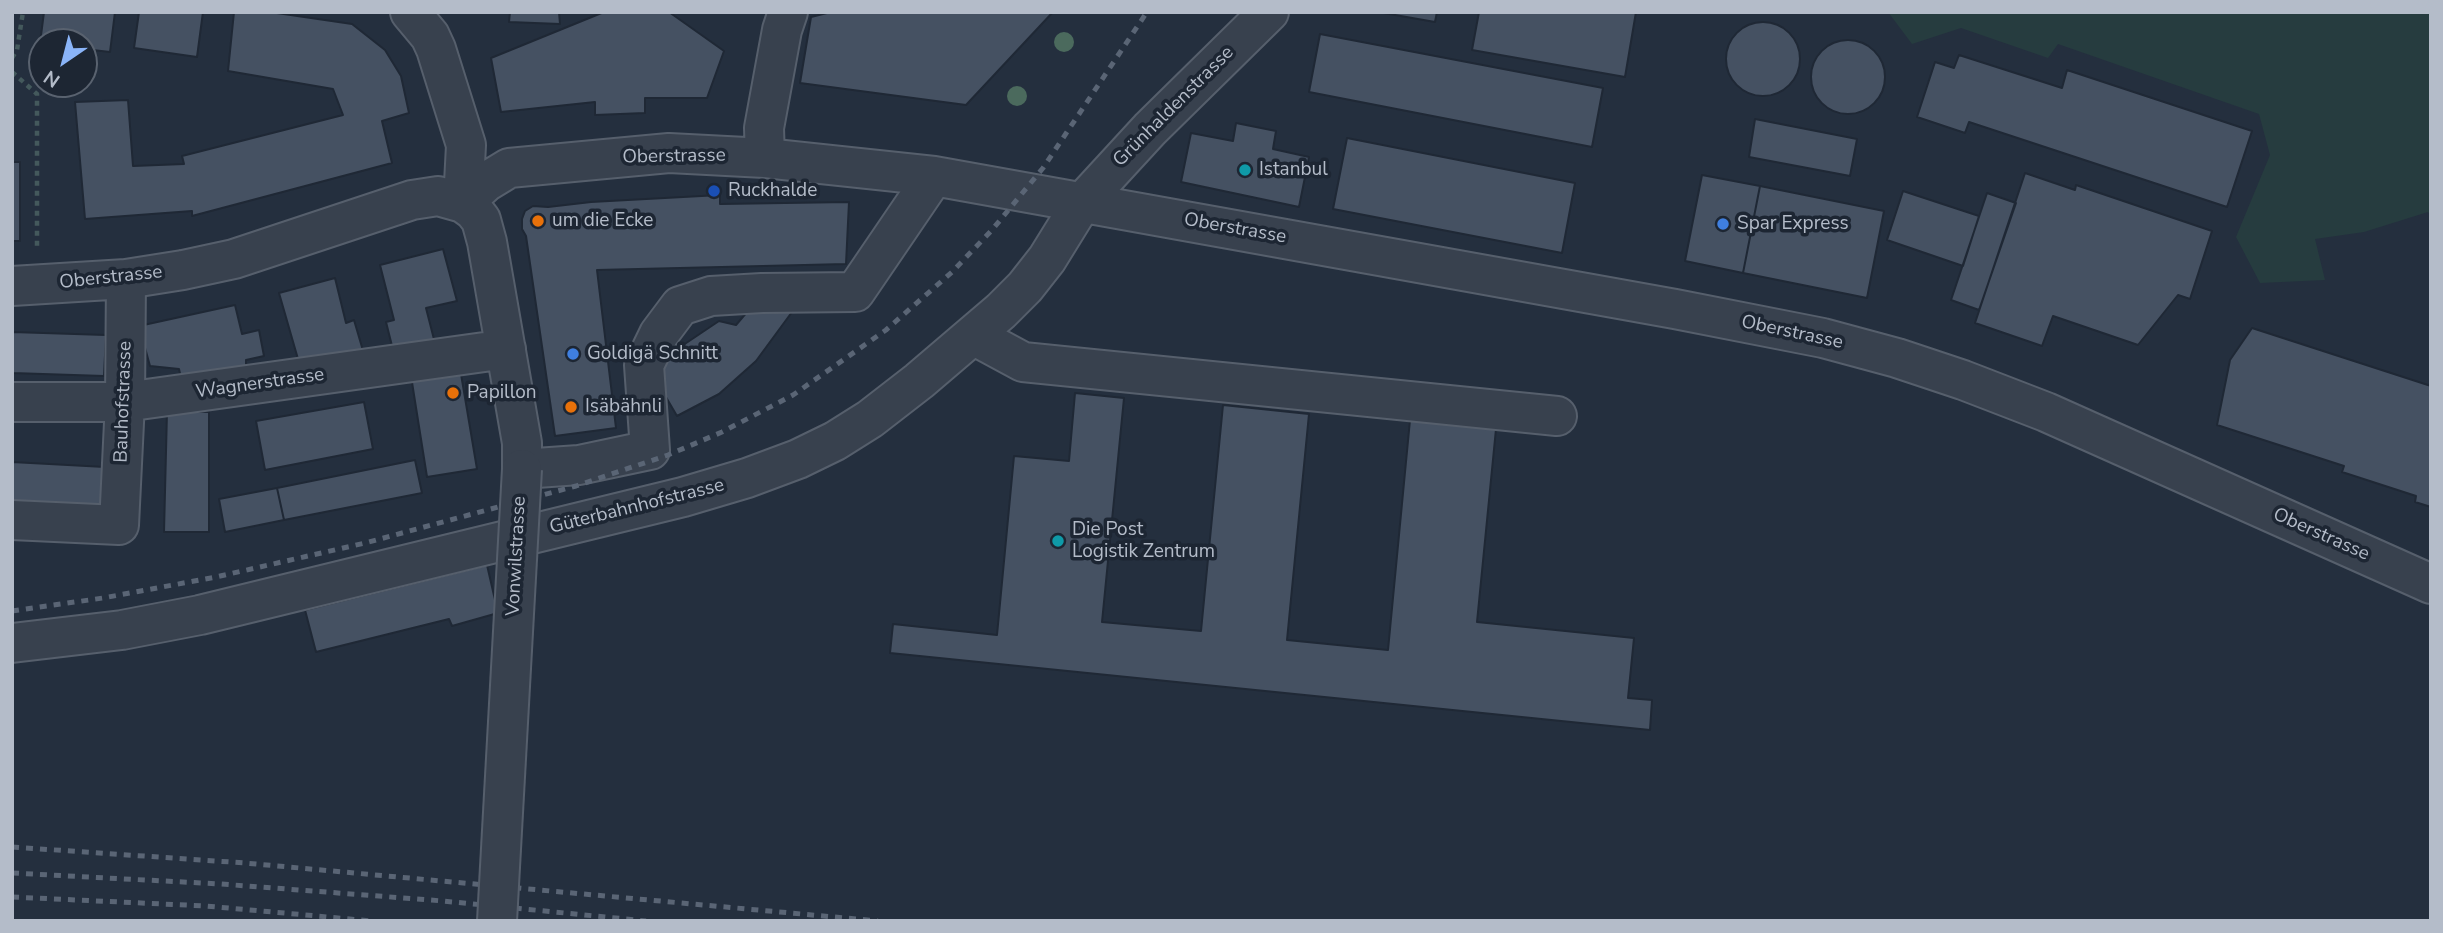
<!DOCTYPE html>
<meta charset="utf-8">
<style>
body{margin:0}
#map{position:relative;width:2443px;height:933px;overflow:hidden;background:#242f3e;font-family:"Nunito Sans",sans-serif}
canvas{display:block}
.frame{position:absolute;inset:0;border:14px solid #b4bcc9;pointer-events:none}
.north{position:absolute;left:28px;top:28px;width:70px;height:70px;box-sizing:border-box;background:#1d2633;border:2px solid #59626f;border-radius:50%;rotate:215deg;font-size:19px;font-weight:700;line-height:28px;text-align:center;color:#b4bcc9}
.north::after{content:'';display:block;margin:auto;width:24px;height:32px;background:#8ab4f8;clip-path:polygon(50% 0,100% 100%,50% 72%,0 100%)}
</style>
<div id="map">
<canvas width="2443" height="933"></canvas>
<div class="frame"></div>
<div class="north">N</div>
</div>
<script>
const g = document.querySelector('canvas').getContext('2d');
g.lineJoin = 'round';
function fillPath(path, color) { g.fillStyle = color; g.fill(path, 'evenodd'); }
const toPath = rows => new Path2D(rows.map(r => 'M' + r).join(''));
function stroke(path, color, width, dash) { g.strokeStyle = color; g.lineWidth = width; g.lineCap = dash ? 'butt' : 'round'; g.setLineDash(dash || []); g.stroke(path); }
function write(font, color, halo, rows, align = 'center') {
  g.font = font + ' "Nunito Sans",sans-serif'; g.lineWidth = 7; g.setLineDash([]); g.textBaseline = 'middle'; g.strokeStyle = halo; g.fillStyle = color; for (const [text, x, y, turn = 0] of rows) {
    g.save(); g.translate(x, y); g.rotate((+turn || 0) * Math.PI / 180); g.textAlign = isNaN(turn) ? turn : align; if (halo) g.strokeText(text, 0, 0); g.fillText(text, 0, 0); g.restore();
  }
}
const green = toPath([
 [1888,12,2431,12,2431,217,2428,212,2364,232,2315,239,2325,280,2260,283,2236,237,2270,155,2259,114,2058,44,2048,58,1961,28,1912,44]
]);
const building = toPath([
 [44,12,115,12,110,52,84,49,84,42,40,43,44,12],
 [139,12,203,12,197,57,134,48,139,12],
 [234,12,270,12,352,24,385,50,401,76,409,113,382,121,392,163,192,216,192,211,85,219,75,102,128,100,133,166,184,164,182,156,343,115,333,89,228,71,234,12],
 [510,12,559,12,560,24,509,22,510,12],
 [604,12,669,12,724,51,707,98,645,98,645,113,595,115,595,102,501,112,491,58,604,12],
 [831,12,1053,12,966,105,800,83,811,17,831,12],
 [1378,12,1437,12,1435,22,1378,12],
 [1479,12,1636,12,1625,77,1472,50,1479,12],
 '1726 59a37 37 0 1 1 74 0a37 37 0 1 1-74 0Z',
 [1320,34,1603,88,1592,147,1309,92,1320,34],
 '1811 77a37 37 0 1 1 74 0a37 37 0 1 1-74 0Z',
 [1959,55,2062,88,2067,70,2252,131,2227,207,1969,122,1965,133,1917,117,1935,62,1954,68,1959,55],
 [1755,119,1857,139,1850,176,1749,157,1755,119],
 [1236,123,1276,131,1273,149,1309,157,1299,207,1181,182,1191,133,1233,141,1236,123],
 [1347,138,1575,183,1562,253,1333,209,1347,138],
 [12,162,20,162,20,241,12,241,12,162],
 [2025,173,2075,190,2076,185,2212,231,2190,299,2178,295,2138,345,2053,316,2042,346,1975,323,2025,173],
 [1702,175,1760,186,1743,273,1685,261,1702,175],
 [1760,186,1884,211,1867,298,1743,273,1760,186],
 [1903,191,1979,216,1963,266,1887,240,1903,191],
 [1987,193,2016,203,1979,310,1951,300,1987,193],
 [720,195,720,204,849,202,846,264,597,270,616,428,555,436,526,236,522,229,522,219,525,211,533,206,548,207,591,202,720,195],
 [443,249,457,301,426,308,437,351,396,362,386,322,394,320,380,265,443,249],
 [335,278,346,323,354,320,364,354,300,366,279,293,335,278],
 [769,296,792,312,756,361,719,394,677,416,649,368,719,321,736,325,753,305,769,296],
 [235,305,242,334,259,330,264,356,246,360,246,366,181,378,179,369,150,366,139,326,235,305],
 [2252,328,2431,386,2431,507,2415,502,2416,496,2342,472,2344,466,2217,425,2230,360,2252,328],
 [12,332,106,335,104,376,12,373,12,332],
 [460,368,477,469,427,477,411,376,460,368],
 [1075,393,1124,398,1102,622,1201,631,1223,405,1309,414,1287,640,1388,650,1410,420,1496,429,1477,622,1634,638,1628,698,1652,700,1650,730,890,653,893,624,997,635,1014,456,1069,461,1075,393],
 [364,402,373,449,265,470,256,421,364,402],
 [167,411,209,412,209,532,164,532,167,411],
 [415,460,422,493,284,520,277,488,415,460],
 [12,462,105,467,102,508,12,503,12,462],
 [277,488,284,520,225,532,219,499,277,488],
 [487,565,498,613,452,626,449,619,316,652,305,610,487,565]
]);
const path = toPath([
 [12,58,17,50,23,12],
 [12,72,37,94,37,249]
]);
const minor = toPath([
 [410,12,430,36,436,49,466,145,463,203],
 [765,158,764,128,782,30,788,12],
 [463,203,486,182,509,168,669,153,765,158,934,176,1675,309,1823,338,1897,358,1963,380,2046,412,2431,584],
 [12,286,126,279,183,270,234,259,412,200,438,196,463,203,474,211,481,220,487,242,522,443,522,469,579,465,650,450,644,365,659,334,680,306,711,296,762,293,855,292,934,176],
 [973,335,1023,362,1557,416],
 [12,402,125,402,506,349],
 [12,520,119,525,125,402,126,279],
 [12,643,122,630,200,615,683,497,747,478,798,459,835,441,870,419,919,381,1001,311,1025,287,1047,259,1081,204,1150,129,1269,12]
]);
const rail = toPath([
 [12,611,103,598,216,577,365,543,576,486,668,455,722,432,793,395,886,330,952,272,992,230,1043,168,1147,12],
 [12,847,245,863,878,921],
 [12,873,221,884,443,901,646,921],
 [12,897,206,906,372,921]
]);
const minorBridge = toPath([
 [497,921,522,469]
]);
const trees = [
 [1064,42],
 [1017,96]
];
const markers = [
 [1245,170,7,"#0f9aa8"],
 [714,191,7,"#1a4fb4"],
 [538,221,7,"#e8710a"],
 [1723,224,7,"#3f7fe0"],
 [573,354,7,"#3f7fe0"],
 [453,393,7,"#e8710a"],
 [571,407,7,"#e8710a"],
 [1058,541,7,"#0f9aa8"]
];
const streetNames = [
 ["Grünhaldenstrasse",1174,107,-45],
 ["Oberstrasse",674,157,-1],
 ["Oberstrasse",1235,229,10],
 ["Oberstrasse",111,278,-6],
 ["Oberstrasse",1792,333,12],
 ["Wagnerstrasse",260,384,-8],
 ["Bauhofstrasse",124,402,-88],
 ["Güterbahnhofstrasse",637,507,-14],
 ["Oberstrasse",2321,535,24],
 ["Vonwilstrasse",517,556,-87]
];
const poiNames = [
 ["Istanbul",1259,170],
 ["Ruckhalde",728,191],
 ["um die Ecke",552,221],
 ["Spar Express",1737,224],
 ["Goldigä Schnitt",587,354],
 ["Papillon",467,393],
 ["Isäbähnli",585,407],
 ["Die Post",1072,530],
 ["Logistik Zentrum",1072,552]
];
fillPath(green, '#263c3f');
fillPath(building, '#455162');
stroke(building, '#1f2835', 2);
stroke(minor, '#565f6c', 42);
stroke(path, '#44595c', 4.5, [5, 5]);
stroke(minor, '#38414e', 38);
stroke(rail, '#5a6575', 5, [7, 7]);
stroke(minorBridge, '#565f6c', 42, []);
stroke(minorBridge, '#38414e', 38);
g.fillStyle = '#4b6a5d';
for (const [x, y] of trees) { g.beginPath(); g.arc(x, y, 10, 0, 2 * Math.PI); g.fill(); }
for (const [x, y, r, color] of markers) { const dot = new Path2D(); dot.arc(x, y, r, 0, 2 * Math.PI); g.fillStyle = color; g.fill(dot); stroke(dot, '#1d2633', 2.5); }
write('19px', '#b4bcc9', '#1d2633', streetNames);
write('19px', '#b4bcc9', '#1d2633', poiNames, 'left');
</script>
